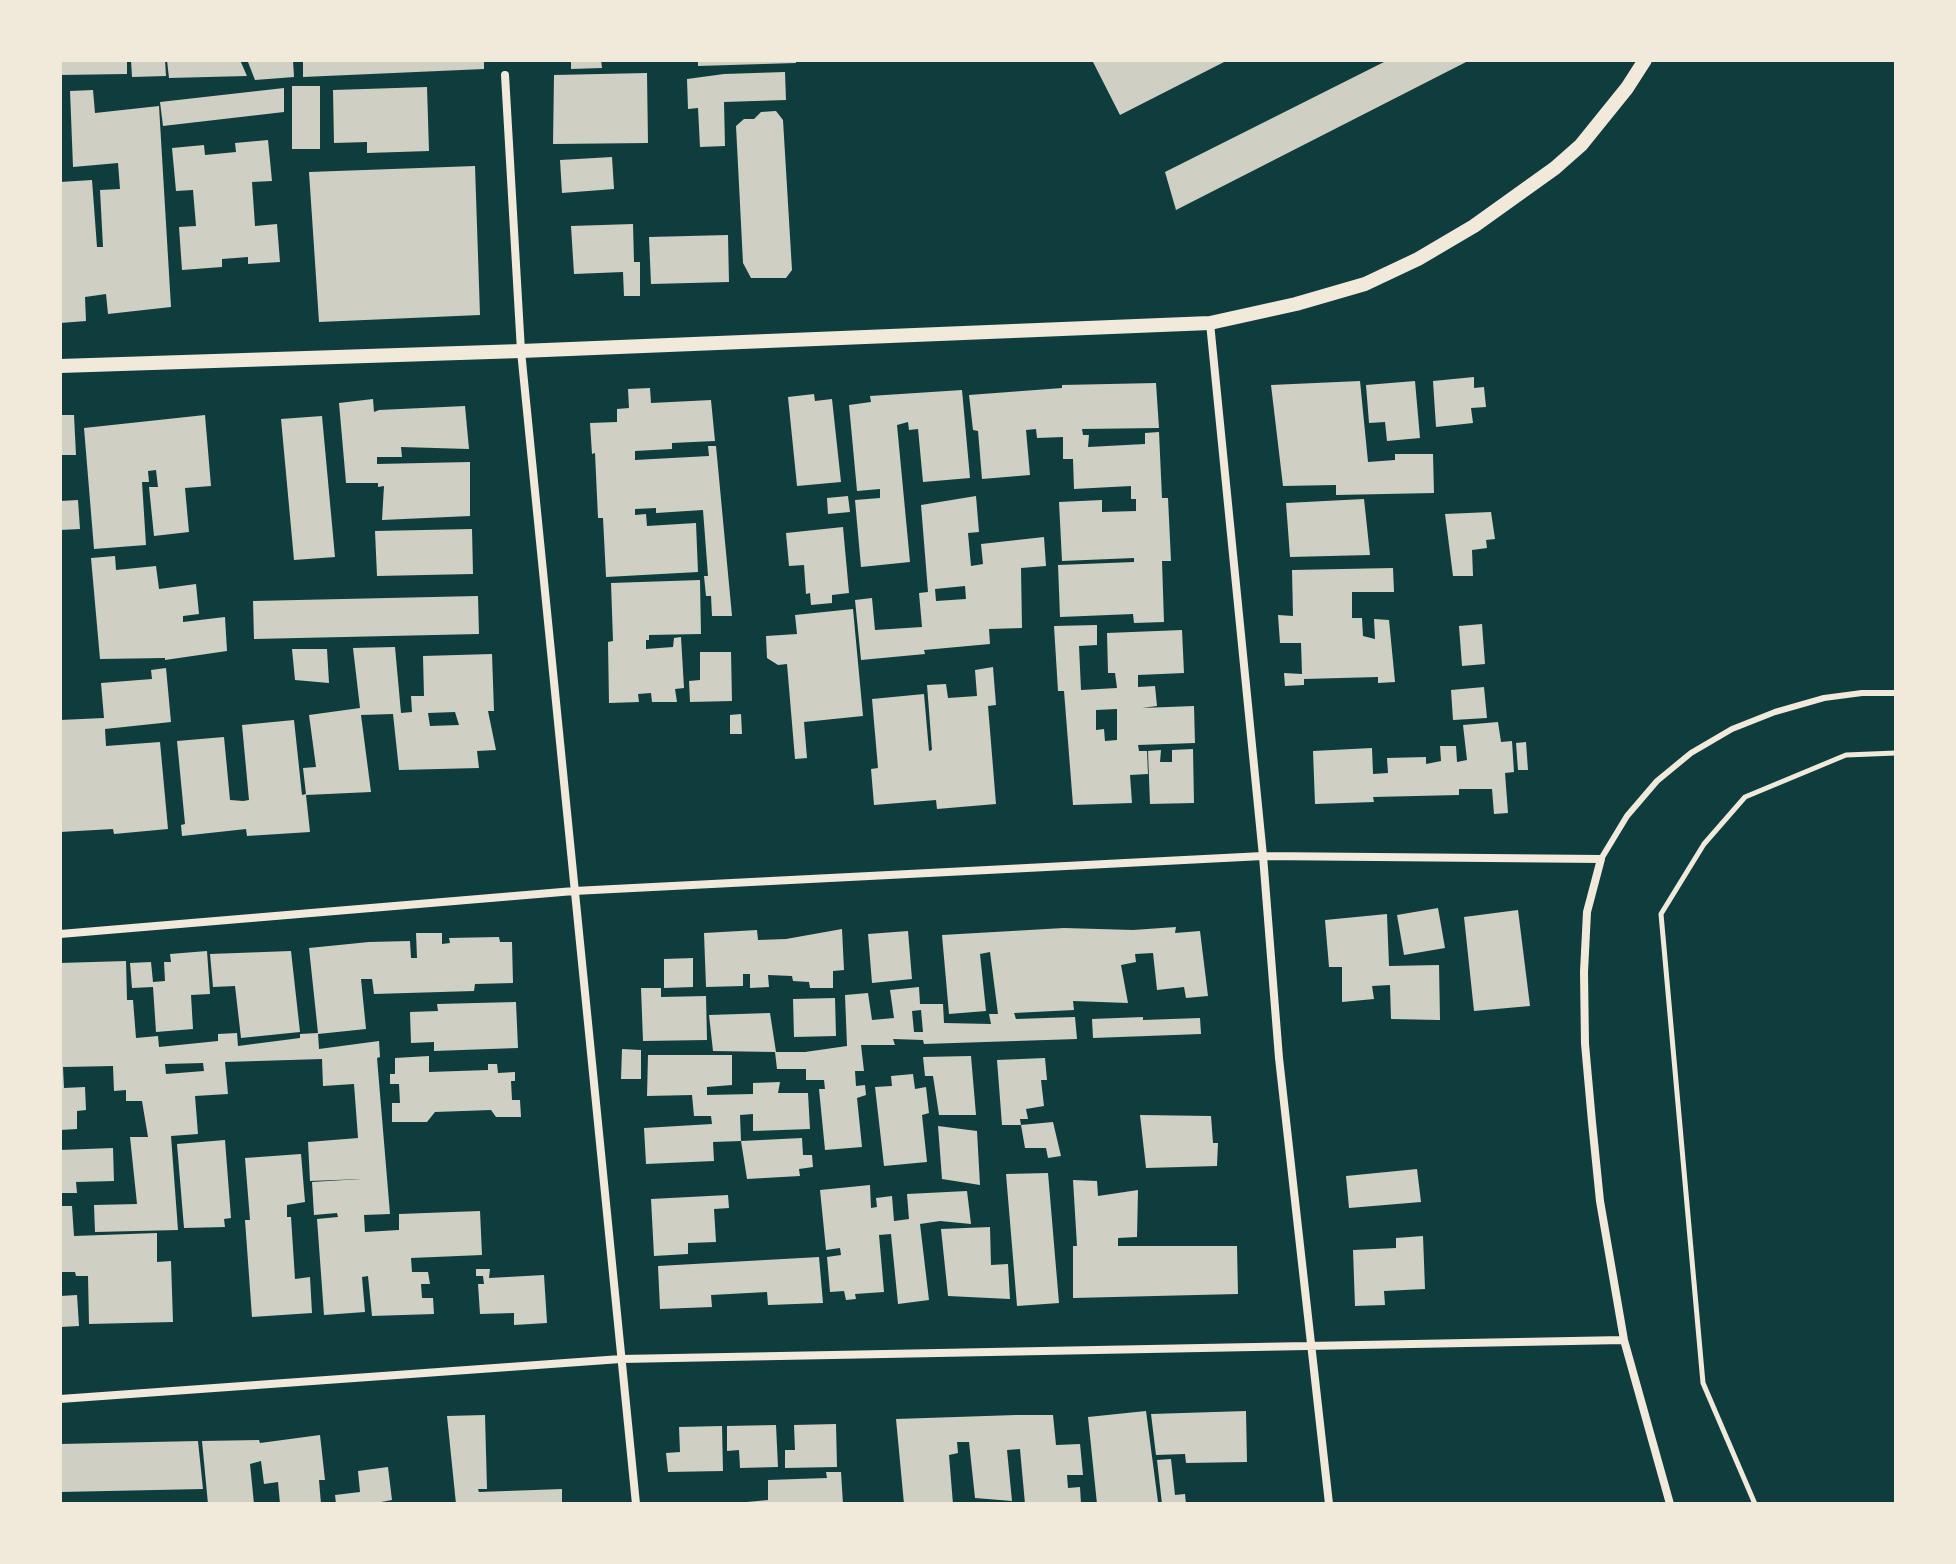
<!DOCTYPE html>
<style>
body{margin:0}
#map{position:relative;width:1956px;height:1564px;overflow:hidden;background:#0f3d3e;font-family:Commissioner,sans-serif}
canvas{display:block}
.frame{position:absolute;inset:0;border:62px solid #f1e9da;pointer-events:none}
</style>
<div id="map">
<canvas width="1956" height="1564"></canvas>
<div class="frame"></div>
</div>
<script>
const g = document.querySelector('canvas').getContext('2d');
g.lineJoin = 'round';
function fillPath(path, color) { g.fillStyle = color; g.fill(path, 'evenodd'); }
const toPath = rows => new Path2D(rows.map(r => 'M' + r).join(''));
function stroke(path, color, width, dash) { g.strokeStyle = color; g.lineWidth = width; g.lineCap = dash ? 'butt' : 'round'; g.setLineDash(dash || []); g.stroke(path); }
const building = toPath([
 [60,60,127,60,127,74,60,75],
 [131,60,165,60,166,76,132,77],
 [167,60,240,60,247,76,169,78],
 [270,60,293,60,294,77,255,80,248,62],
 [303,60,484,60,484,69,303,77],
 [571,60,601,60,602,68,571,69],
 [698,60,796,60,796,63,698,66],
 [1092,60,1228,60,1120,115],
 [1388,60,1470,60,1176,210,1165,172],
 [785,72,786,100,724,102,725,146,700,147,698,108,688,109,687,79,724,74],
 [647,73,648,143,553,144,554,75],
 [292,86,320,86,320,149,292,149],
 [427,87,429,151,367,153,367,142,334,143,333,90],
 [284,88,284,112,163,126,160,102],
 [93,90,95,113,159,106,171,307,108,314,106,294,85,297,86,321,60,323,60,182,92,180,97,247,103,247,100,190,120,189,118,163,73,167,70,91],
 [776,111,783,120,792,270,786,278,751,278,743,263,736,126,744,119,754,119,761,112],
 [268,140,272,181,252,182,255,226,277,224,280,262,248,264,248,257,222,259,222,267,182,270,179,227,196,226,193,190,176,191,172,148,204,145,205,155,236,152,235,143],
 [612,157,614,189,562,193,560,160],
 [475,166,480,315,319,322,309,172],
 [633,224,634,262,640,262,640,296,624,296,623,272,574,274,571,226],
 [728,235,729,282,651,284,649,237],
 [1474,377,1474,388,1484,387,1486,407,1471,408,1473,423,1436,427,1433,381],
 [1360,381,1368,462,1395,460,1395,454,1433,454,1434,493,1336,495,1336,485,1283,486,1271,385],
 [1415,381,1420,438,1387,441,1385,422,1369,423,1366,385],
 [1156,383,1159,428,1082,429,1083,435,1089,435,1088,447,1145,444,1145,433,1159,432,1162,498,1168,498,1171,561,1162,561,1164,622,1134,623,1133,614,1060,617,1058,565,1134,562,1134,558,1062,561,1059,502,1102,500,1102,512,1136,511,1136,499,1131,499,1131,486,1074,489,1073,459,1063,459,1063,437,1037,438,1036,429,1026,430,1030,475,982,479,978,431,973,430,969,395,1062,388,1062,385],
 [650,388,651,403,711,400,715,441,672,443,672,449,635,451,635,460,709,456,708,446,716,446,732,616,712,616,711,596,706,596,704,576,708,576,703,510,656,513,656,508,635,509,635,515,646,514,647,526,696,523,698,572,606,577,603,518,598,518,595,453,592,454,590,423,617,422,617,409,629,408,628,389],
 [962,390,970,478,923,482,918,429,909,430,908,422,897,425,910,562,861,567,855,500,880,498,880,489,857,491,849,405,871,402,870,396],
 [814,394,815,401,832,399,841,482,797,486,788,397],
 [373,399,374,412,379,410,465,406,469,449,401,447,402,457,377,457,377,464,470,462,470,516,382,520,384,486,378,487,378,483,346,483,339,403],
 [60,415,74,415,76,455,60,455],
 [205,415,211,486,185,488,189,532,154,536,149,487,158,487,156,470,148,471,149,482,142,482,146,545,94,549,84,428],
 [322,416,335,557,294,560,281,419],
 [848,496,850,512,828,514,827,498],
 [976,496,979,532,968,533,971,566,983,564,981,544,1044,537,1046,566,1021,568,1022,628,989,629,990,644,924,650,925,654,861,660,855,600,872,598,875,630,922,627,919,593,928,592,921,505],
 [965,586,966,599,936,601,935,589],
 [1364,499,1370,555,1290,557,1286,503],
 [78,500,80,529,60,530,60,501],
 [1491,512,1495,539,1486,540,1487,548,1472,550,1473,576,1453,576,1445,514],
 [843,527,849,593,832,595,832,603,811,605,810,593,806,594,804,565,789,566,786,533],
 [472,529,473,574,377,576,375,531],
 [115,556,116,570,156,566,159,589,196,584,199,614,183,616,183,622,225,617,227,651,165,660,165,658,100,659,91,558],
 [1393,568,1394,592,1352,592,1352,618,1362,618,1363,636,1375,639,1374,619,1389,620,1395,682,1378,683,1378,677,1304,679,1304,685,1285,686,1284,673,1302,674,1301,643,1280,643,1278,615,1293,616,1292,570],
 [700,580,701,634,649,635,649,640,646,640,646,649,673,647,674,638,681,637,684,688,675,689,677,702,652,702,651,693,638,694,639,702,609,703,608,642,613,641,611,583],
 [478,596,479,634,254,639,253,601],
 [853,609,863,716,804,722,807,758,795,759,787,664,778,665,767,658,766,636,797,634,795,615],
 [1482,624,1485,664,1462,666,1459,626],
 [1097,625,1097,645,1079,646,1081,690,1117,688,1115,673,1108,673,1107,633,1182,630,1184,673,1138,675,1138,687,1155,686,1157,706,1142,708,1194,706,1195,743,1138,745,1139,751,1147,751,1148,774,1130,775,1132,803,1073,805,1064,691,1058,691,1054,626],
 [1117,709,1117,740,1105,741,1104,729,1096,730,1096,710],
 [395,647,401,713,412,712,411,696,424,696,423,656,492,654,494,711,488,711,496,750,477,751,479,768,399,770,393,714,361,715,371,792,306,795,310,832,247,836,246,829,182,836,181,825,185,824,177,741,224,737,230,800,243,801,249,800,242,725,294,720,302,795,306,794,303,768,316,767,309,715,360,708,353,648],
 [455,712,459,725,430,726,428,713],
 [292,649,327,649,329,683,295,680],
 [700,652,731,652,732,701,690,702,689,681,700,680],
 [993,667,996,705,988,706,996,804,937,809,936,800,874,805,871,769,878,768,872,699,924,694,929,751,932,750,927,685,946,684,948,698,977,696,975,670],
 [166,668,171,722,105,729,106,746,160,742,168,829,114,834,113,829,60,832,60,720,104,718,101,683,152,679,151,670],
 [1484,687,1487,718,1453,720,1451,690],
 [741,714,742,734,730,734,730,715],
 [1498,722,1501,742,1512,741,1514,772,1505,773,1508,813,1494,814,1492,789,1459,789,1459,795,1373,797,1374,802,1315,804,1313,751,1372,748,1373,774,1388,773,1387,758,1426,757,1426,764,1441,761,1440,746,1456,746,1457,762,1467,760,1463,725],
 [1526,742,1528,770,1518,770,1516,743],
 [1193,749,1194,803,1150,804,1148,751,1161,750,1160,762,1172,762,1172,750],
 [1438,908,1445,948,1404,955,1397,915],
 [1518,910,1530,1006,1474,1011,1464,917],
 [1387,914,1389,966,1439,965,1440,1020,1391,1019,1390,985,1372,986,1374,999,1342,1002,1342,967,1329,967,1325,920],
 [1176,927,1175,933,1200,931,1208,996,1186,998,1184,987,1157,990,1153,953,1135,954,1136,962,1121,965,1128,1003,1073,1001,1074,1010,1014,1013,1016,1019,1075,1017,1077,1039,924,1044,923,1040,893,1039,895,1045,861,1045,864,1071,855,1071,856,1086,865,1085,866,1095,857,1098,862,1147,825,1150,819,1089,825,1089,824,1080,806,1080,806,1069,777,1069,775,1052,713,1051,709,1015,770,1013,776,1052,805,1052,847,1046,845,995,868,993,872,1020,894,1018,890,990,919,987,920,1004,943,1004,944,1023,991,1024,989,1014,998,1014,990,952,980,954,986,1011,949,1014,942,935,1064,928,1133,930],
 [921,1010,923,1032,914,1032,912,1011],
 [842,929,844,970,833,971,833,988,810,988,809,982,793,981,792,976,768,975,769,987,750,988,750,974,743,974,743,986,706,987,704,933,757,930,758,940,786,939],
 [908,931,912,979,872,983,868,934],
 [416,933,442,933,442,944,450,943,449,938,499,937,500,942,512,942,513,983,475,984,474,991,374,994,372,979,361,979,366,1029,318,1034,319,1049,379,1041,380,1057,377,1058,390,1214,364,1215,365,1232,399,1230,399,1214,480,1211,482,1255,411,1258,412,1272,428,1272,430,1284,421,1284,422,1298,433,1298,434,1314,372,1316,368,1276,362,1277,365,1312,324,1315,317,1219,338,1217,337,1213,314,1215,312,1182,361,1179,310,1181,308,1142,358,1138,354,1084,323,1086,322,1059,225,1062,228,1094,195,1096,198,1134,171,1136,178,1230,95,1232,94,1205,137,1204,130,1137,148,1137,142,1101,126,1101,126,1090,114,1091,113,1066,63,1067,64,1088,85,1087,86,1110,77,1111,77,1129,60,1130,60,963,126,961,127,1000,133,1000,136,1038,158,1036,159,1047,218,1041,218,1034,237,1033,238,1046,300,1038,300,1034,318,1033,309,948,369,942,410,941,411,958,417,958],
 [203,1063,204,1071,166,1074,165,1064],
 [207,951,210,994,191,995,193,1029,156,1032,153,987,132,988,130,963,151,962,153,982,165,981,164,962,171,962,170,954],
 [291,951,300,1032,241,1038,235,986,213,987,210,954],
 [693,958,693,987,664,988,664,959],
 [641,988,661,988,661,997,706,996,707,1040,643,1041],
 [835,998,836,1036,794,1037,793,999],
 [516,1002,518,1048,434,1051,434,1042,411,1043,410,1012,438,1011,437,1004],
 [1143,1017,1143,1020,1200,1018,1201,1034,1093,1038,1092,1019],
 [622,1049,641,1050,641,1079,621,1079],
 [648,1055,732,1055,732,1085,707,1087,707,1095,753,1094,753,1083,780,1082,778,1093,808,1093,810,1129,753,1131,753,1114,740,1115,741,1141,713,1142,714,1161,646,1164,644,1128,712,1124,711,1116,694,1116,692,1095,647,1096],
 [429,1056,429,1072,488,1070,488,1064,497,1064,498,1073,515,1072,515,1081,511,1081,512,1100,520,1100,521,1117,496,1117,491,1110,435,1112,427,1122,392,1122,392,1103,400,1103,399,1084,390,1084,390,1074,395,1074,395,1058],
 [971,1056,976,1115,939,1115,933,1076,925,1076,923,1057],
 [1045,1058,1047,1080,1041,1080,1044,1106,1026,1109,1028,1119,1020,1119,1021,1125,1053,1122,1061,1156,1048,1158,1046,1148,1025,1148,1021,1125,1002,1125,997,1060],
 [913,1074,915,1089,926,1087,929,1113,922,1115,927,1162,884,1166,875,1087,892,1086,891,1076],
 [1140,1115,1211,1116,1213,1143,1218,1143,1217,1166,1146,1168],
 [938,1126,977,1131,980,1185,942,1179],
 [802,1138,803,1155,812,1155,813,1167,799,1169,800,1176,747,1179,741,1141],
 [225,1140,231,1218,224,1219,225,1227,184,1228,177,1144],
 [113,1148,114,1181,76,1182,77,1193,60,1193,60,1150],
 [301,1154,305,1202,287,1205,287,1217,291,1217,295,1279,310,1277,312,1313,252,1317,245,1220,250,1220,245,1158],
 [1417,1169,1421,1202,1349,1208,1346,1176],
 [1048,1173,1059,1303,1017,1306,1006,1174],
 [1073,1180,1097,1181,1098,1196,1138,1190,1137,1237,1118,1238,1118,1246,1237,1246,1238,1294,1073,1298,1073,1246,1077,1246],
 [870,1185,871,1208,877,1207,876,1198,892,1196,894,1221,909,1219,907,1194,967,1191,971,1224,940,1221,920,1224,929,1300,898,1304,891,1234,879,1235,884,1292,855,1294,856,1299,846,1300,844,1291,830,1292,827,1257,841,1255,840,1248,826,1250,820,1190],
 [728,1195,729,1208,714,1209,716,1242,688,1243,688,1254,654,1256,651,1199],
 [60,1206,72,1206,74,1236,157,1233,157,1262,171,1261,173,1322,89,1324,88,1276,76,1276,75,1272,60,1272],
 [990,1227,991,1265,1008,1264,1010,1299,948,1296,941,1229],
 [1423,1236,1425,1289,1384,1291,1385,1305,1355,1306,1353,1250,1396,1248,1396,1238],
 [819,1257,823,1303,768,1305,767,1292,711,1295,712,1307,660,1309,658,1266],
 [476,1269,490,1269,489,1278,544,1275,547,1323,514,1325,514,1313,480,1314,478,1284,484,1284,483,1276,476,1276],
 [77,1295,79,1326,60,1327,60,1296],
 [1146,1411,1158,1502,1097,1504,1088,1417],
 [1246,1411,1247,1462,1186,1463,1185,1454,1156,1455,1151,1414],
 [485,1415,487,1489,478,1489,479,1492,562,1489,562,1504,456,1504,447,1416],
 [1016,1415,1053,1415,1056,1445,1080,1444,1083,1475,1067,1475,1068,1488,1080,1487,1081,1504,1025,1504,1020,1449,1007,1450,1012,1501,975,1498,969,1442,957,1442,958,1453,949,1455,953,1504,904,1504,896,1419],
 [836,1424,837,1467,785,1468,785,1450,795,1450,794,1425],
 [776,1425,778,1467,740,1468,739,1450,727,1451,727,1426],
 [722,1426,723,1471,668,1472,666,1453,680,1452,679,1427],
 [320,1435,325,1480,319,1480,321,1504,280,1504,278,1482,264,1484,261,1461,250,1464,254,1504,208,1504,202,1441,259,1440,260,1443],
 [198,1441,203,1489,60,1492,60,1444],
 [1171,1459,1175,1495,1185,1494,1186,1504,1162,1504,1157,1460],
 [388,1467,392,1500,381,1502,381,1504,336,1504,335,1495,360,1492,358,1471],
 [826,1472,841,1472,843,1504,747,1504,747,1502,768,1500,768,1480,827,1478]
]);
const path = toPath([
 [1755,1504,1703,1383,1661,914,1704,844,1745,797,1846,755,1896,753]
]);
const service = toPath([
 [1601,859,1627,816,1657,781,1691,753,1732,729,1775,712,1824,698,1862,693,1896,693]
]);
const minor = toPath([
 [505,75,521,351,636,1504],
 [1210,323,1263,856,1279,1058,1329,1504],
 [60,934,574,891,1263,856,1601,859,1587,912,1584,972,1585,1044,1592,1122,1600,1201,1624,1340,1670,1504],
 [60,1399,621,1359,1624,1340]
]);
const tertiary = toPath([
 [60,366,521,351,1210,323,1296,304,1365,284,1418,259,1474,226,1555,168,1581,145,1627,88,1645,60]
]);
fillPath(building, '#cfcfc3');
stroke(path, '#f1e9da', 5);
stroke(service, '#f1e9da', 6);
stroke(minor, '#f1e9da', 8);
stroke(tertiary, '#f1e9da', 14);
</script>
